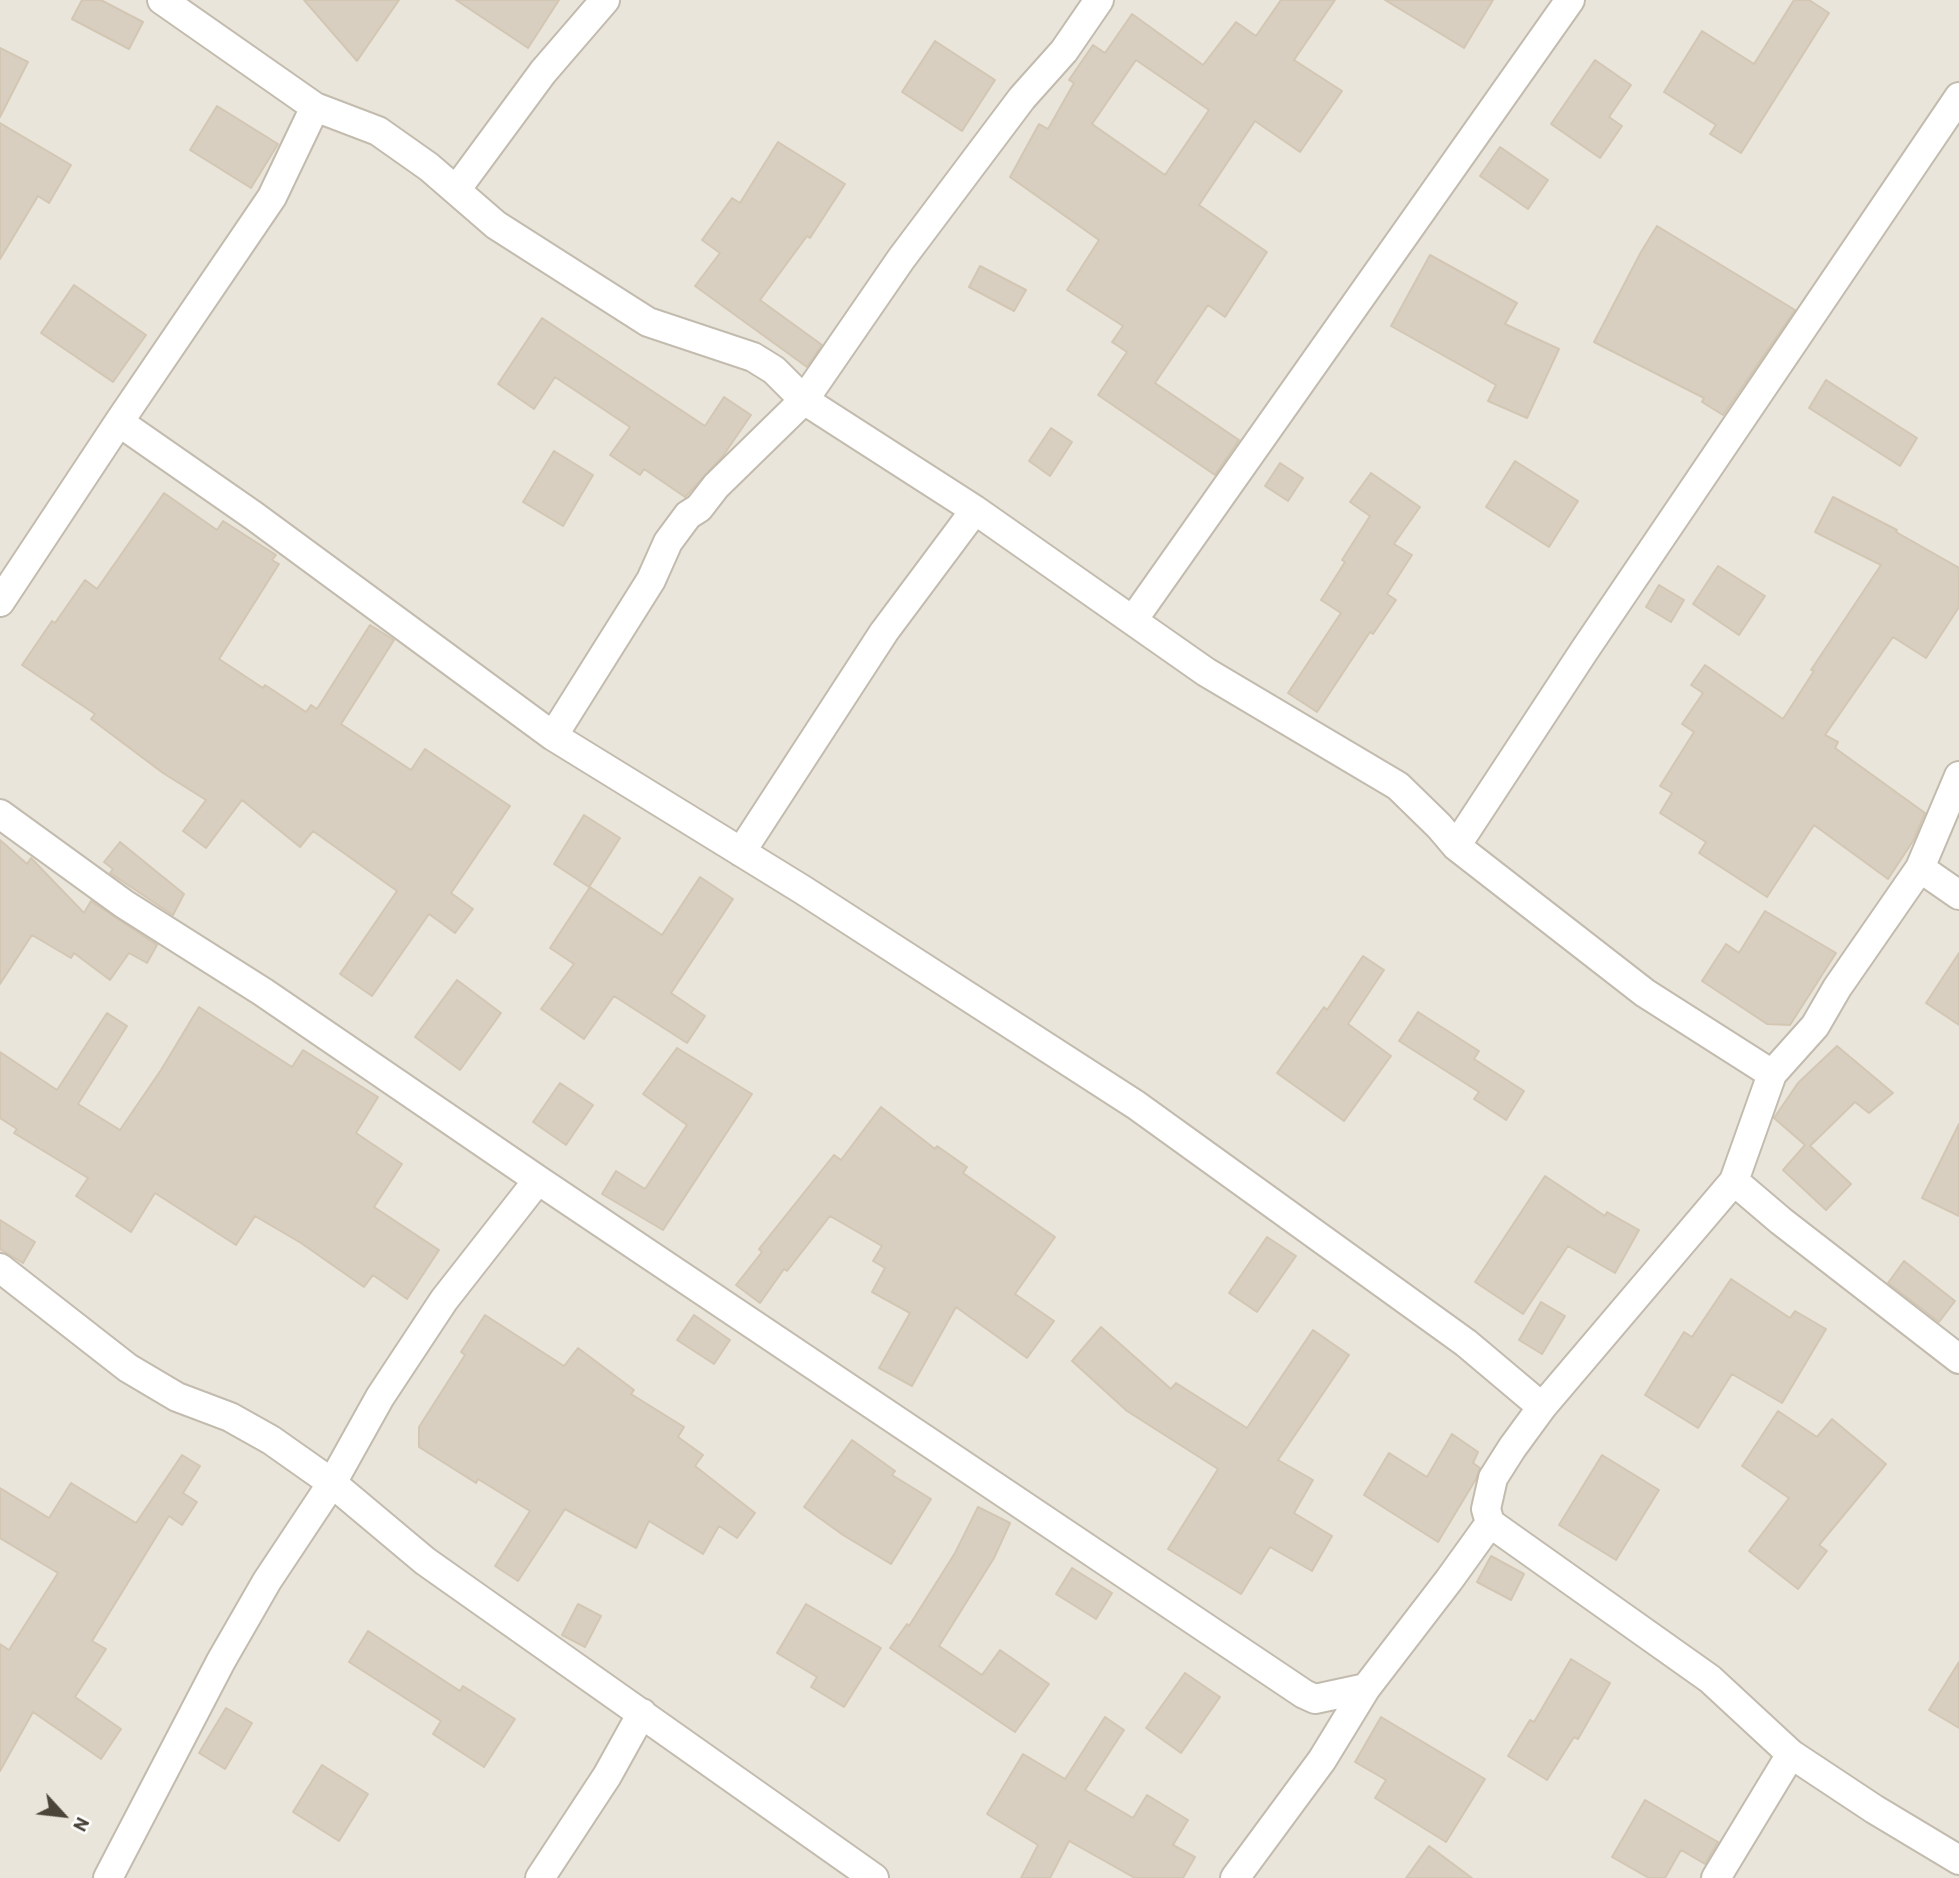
<!DOCTYPE html>
<style>
body{margin:0}
#map{position:relative;width:1959px;height:1878px;overflow:hidden;background:#f6f3ec;font-family:Barlow,sans-serif}
canvas{display:block}
.north{position:absolute;left:28px;top:1780px;width:70px;height:70px;-webkit-text-stroke:5px #fff;paint-order:stroke;rotate:117deg;font-size:19px;font-weight:700;line-height:28px;text-align:center;color:#4b4439}
.north::after{content:'';display:block;margin:auto;width:24px;height:32px;background:#4b4439;clip-path:polygon(50% 0,100% 100%,50% 72%,0 100%)}
</style>
<div id="map">
<canvas width="1959" height="1878"></canvas>
<div class="north">N</div>
</div>
<script>
const g = document.querySelector('canvas').getContext('2d');
g.lineJoin = 'round';
function fillPath(path, color) { g.fillStyle = color; g.fill(path, 'evenodd'); }
const toPath = rows => new Path2D(rows.map(r => 'M' + r).join(''));
function stroke(path, color, width, dash) { g.strokeStyle = color; g.lineWidth = width; g.lineCap = dash ? 'butt' : 'round'; g.setLineDash(dash || []); g.stroke(path); }
const residential = toPath([
 [0,0,1959,0,1959,1878,0,1878]
]);
const building = toPath([
 [82,0,101,0,143,22,129,49,72,19,82,0],
 [304,0,399,0,357,61,304,0],
 [456,0,559,0,528,48,456,0],
 [1281,0,1335,0,1294,60,1342,91,1300,152,1255,121,1199,205,1267,252,1225,317,1208,305,1155,383,1239,440,1215,475,1098,395,1127,352,1112,342,1123,326,1067,290,1099,240,1010,177,1039,124,1048,129,1074,83,1069,80,1093,45,1105,53,1132,14,1203,65,1236,22,1256,36,1281,0],
 [1136,60,1209,110,1165,175,1092,124,1136,60],
 [1385,0,1493,0,1464,48,1385,0],
 [1794,0,1809,0,1829,13,1741,153,1710,134,1716,125,1664,92,1702,31,1754,64,1794,0],
 [935,41,995,80,962,131,902,92,935,41],
 [0,48,28,62,0,117,0,48],
 [1595,60,1631,85,1609,117,1622,126,1600,158,1551,124,1595,60],
 [217,106,278,144,251,188,190,150,217,106],
 [0,123,71,165,49,203,38,196,0,259,0,123],
 [778,142,845,184,810,238,807,236,760,300,822,345,807,367,695,286,720,253,702,240,732,198,740,203,778,142],
 [1500,147,1548,180,1528,209,1480,176,1500,147],
 [1657,226,1795,310,1723,415,1702,402,1704,398,1594,342,1641,252,1657,226],
 [1430,255,1517,303,1505,324,1559,349,1527,418,1488,401,1496,385,1391,326,1430,255],
 [980,266,1026,290,1014,311,969,287,980,266],
 [74,285,146,335,113,382,41,333,74,285],
 [542,318,705,426,724,397,751,415,723,456,685,497,644,469,640,475,610,455,630,427,555,377,534,409,498,384,542,318],
 [1826,380,1917,438,1900,466,1809,408,1826,380],
 [1051,428,1072,442,1050,476,1029,461,1051,428],
 [554,451,593,475,563,526,523,502,554,451],
 [1515,461,1578,501,1549,547,1486,507,1515,461],
 [1280,463,1303,478,1288,501,1265,486,1280,463],
 [1371,473,1420,507,1394,544,1412,555,1387,594,1396,600,1373,634,1370,632,1317,712,1288,693,1341,613,1321,600,1345,562,1342,560,1370,516,1350,502,1371,473],
 [164,493,217,530,223,521,276,555,272,560,279,564,219,659,263,688,265,685,306,712,311,705,317,709,370,625,394,640,341,724,411,770,425,749,510,806,451,893,473,909,455,933,429,914,372,996,340,974,397,891,313,831,300,847,242,800,206,848,183,831,206,800,163,773,91,719,95,714,22,665,52,621,55,623,85,580,97,589,164,493],
 [1833,497,1897,530,1896,532,1959,568,1959,607,1926,658,1893,637,1825,735,1838,742,1835,748,1925,813,1913,841,1888,879,1814,825,1767,897,1699,853,1706,842,1660,813,1672,793,1660,786,1694,732,1682,724,1703,693,1691,685,1705,665,1783,719,1814,671,1811,670,1881,565,1815,532,1833,497],
 [1718,566,1765,596,1739,635,1693,604,1718,566],
 [1659,585,1684,600,1671,622,1646,607,1659,585],
 [584,815,620,838,589,887,554,864,584,815],
 [0,840,27,864,31,858,84,913,91,901,157,945,147,963,129,953,110,980,74,953,71,958,32,935,0,984,0,840],
 [120,842,184,894,173,915,110,873,113,869,104,862,120,842],
 [700,877,733,899,671,993,705,1016,687,1043,614,996,584,1039,541,1009,574,964,550,948,590,887,662,935,700,877],
 [1765,911,1836,953,1790,1025,1767,1024,1702,981,1726,944,1739,953,1765,911],
 [1959,953,1959,1025,1926,1003,1959,953],
 [1363,956,1384,970,1348,1024,1391,1056,1344,1121,1277,1073,1324,1007,1327,1010,1363,956],
 [457,980,501,1013,460,1070,415,1037,457,980],
 [199,1007,292,1067,303,1050,378,1097,356,1133,402,1164,374,1207,439,1250,407,1299,373,1275,364,1287,301,1243,255,1216,236,1245,155,1193,131,1232,76,1196,88,1178,14,1133,17,1129,0,1118,0,1052,57,1090,107,1013,127,1026,78,1104,120,1130,161,1070,199,1007],
 [1418,1012,1479,1051,1474,1059,1524,1091,1506,1120,1474,1099,1479,1092,1399,1041,1418,1012],
 [1837,1046,1893,1093,1869,1113,1855,1102,1810,1146,1851,1184,1826,1210,1783,1170,1805,1145,1774,1118,1798,1083,1837,1046],
 [677,1048,752,1094,663,1230,602,1194,616,1171,645,1189,687,1125,643,1094,677,1048],
 [560,1083,593,1105,566,1145,533,1122,560,1083],
 [881,1107,935,1149,937,1146,967,1167,963,1173,1055,1237,1015,1294,1054,1321,1027,1358,956,1307,912,1386,879,1368,910,1313,872,1292,885,1268,873,1261,882,1246,830,1216,787,1271,784,1269,760,1303,736,1285,762,1252,759,1249,834,1155,841,1160,881,1107],
 [1959,1124,1959,1216,1922,1198,1959,1124],
 [1545,1176,1605,1216,1607,1212,1639,1230,1615,1273,1568,1246,1523,1314,1475,1282,1545,1176],
 [0,1220,35,1242,23,1263,0,1249,0,1220],
 [1267,1237,1296,1256,1257,1312,1229,1293,1267,1237],
 [1904,1261,1955,1301,1939,1322,1888,1283,1904,1261],
 [1731,1279,1790,1318,1795,1311,1826,1329,1782,1403,1732,1374,1698,1428,1645,1395,1684,1332,1692,1337,1731,1279],
 [1541,1302,1565,1316,1542,1354,1519,1340,1541,1302],
 [485,1315,564,1366,578,1348,634,1390,631,1394,684,1427,678,1437,703,1455,695,1466,755,1513,737,1538,719,1526,703,1554,649,1521,636,1548,565,1509,518,1581,495,1566,530,1511,478,1479,476,1483,419,1447,419,1427,465,1355,461,1352,485,1315],
 [694,1315,730,1340,714,1364,677,1340,694,1315],
 [1101,1327,1171,1389,1176,1383,1247,1428,1313,1330,1349,1355,1278,1460,1313,1480,1294,1513,1332,1536,1312,1571,1270,1547,1241,1594,1168,1549,1218,1469,1127,1411,1072,1361,1101,1327],
 [1778,1411,1817,1437,1832,1419,1886,1464,1819,1545,1827,1551,1798,1589,1749,1551,1789,1498,1742,1466,1778,1411],
 [1452,1434,1478,1452,1473,1463,1480,1468,1476,1479,1438,1542,1364,1495,1389,1453,1427,1477,1452,1434],
 [852,1440,895,1471,892,1475,931,1499,891,1564,843,1535,804,1507,852,1440],
 [182,1455,200,1466,183,1493,197,1502,182,1525,169,1516,92,1641,106,1649,75,1697,121,1729,101,1759,33,1712,0,1771,0,1644,9,1650,58,1573,0,1538,0,1488,49,1518,71,1483,136,1523,182,1455],
 [1602,1455,1659,1490,1616,1560,1559,1525,1602,1455],
 [978,1507,1010,1523,994,1558,939,1646,982,1675,1000,1650,1049,1684,1015,1732,890,1648,907,1624,909,1626,955,1553,978,1507],
 [1491,1556,1524,1574,1511,1600,1477,1582,1491,1556],
 [1072,1568,1112,1593,1096,1619,1056,1594,1072,1568],
 [578,1604,601,1616,585,1647,562,1635,578,1604],
 [806,1604,881,1648,844,1707,811,1687,817,1677,777,1653,806,1604],
 [368,1631,460,1691,463,1686,515,1719,484,1767,433,1734,441,1721,349,1662,368,1631],
 [1571,1659,1610,1683,1578,1739,1574,1737,1547,1780,1508,1756,1530,1720,1534,1722,1571,1659],
 [1959,1662,1959,1728,1929,1710,1959,1662],
 [1185,1673,1220,1697,1181,1753,1146,1728,1185,1673],
 [226,1708,252,1723,225,1769,199,1753,226,1708],
 [1105,1717,1124,1730,1085,1790,1133,1818,1147,1795,1188,1820,1173,1845,1195,1857,1183,1878,1135,1878,1069,1841,1050,1878,1021,1878,1038,1845,987,1814,1023,1754,1065,1779,1105,1717],
 [1381,1717,1485,1779,1446,1842,1375,1798,1386,1780,1355,1762,1381,1717],
 [322,1765,368,1794,339,1841,293,1812,322,1765],
 [1645,1800,1718,1842,1705,1864,1681,1850,1665,1878,1649,1878,1612,1857,1645,1800],
 [1429,1846,1472,1878,1406,1878,1429,1846]
]);
const minor = toPath([
 [162,0,315,107,378,131,429,167,496,225,648,322,753,357,774,370,804,400,975,510,1206,672,1398,786,1439,826,1456,846,1645,993,1772,1074],
 [456,190,543,72,605,0],
 [119,422,254,516,553,736,803,890,1136,1105,1466,1343,1542,1407],
 [0,602,119,422,272,197,315,107],
 [1133,620,1570,0],
 [553,736,651,580,668,542,688,515,699,508,716,486,804,400,901,259,1022,98,1064,51,1099,0],
 [0,814,124,904,263,992,538,1180,1304,1694,1315,1699,1366,1688],
 [1456,846,1584,651,1959,97],
 [741,852,884,632,975,510],
 [1920,868,1959,895],
 [1734,1181,1781,1221,1959,1359],
 [0,1268,128,1368,177,1397,230,1417,271,1440,332,1483,425,1561,874,1878],
 [1490,1523,1710,1679,1791,1754,1874,1809,1959,1860],
 [108,1878,221,1661,267,1581,332,1483,380,1397,444,1300,538,1180],
 [540,1878,607,1776,642,1713],
 [1235,1878,1322,1760,1366,1688,1449,1580,1490,1523,1486,1509,1493,1478,1512,1448,1542,1407,1734,1181,1772,1074,1815,1026,1837,988,1920,868,1959,776],
 [1716,1878,1791,1754]
]);
fillPath(residential, '#eae5da');
fillPath(building, '#d8cfc1');
stroke(building, '#d3c7b4', 2);
stroke(minor, '#c2bbae', 32);
stroke(minor, '#fff', 28);
</script>
